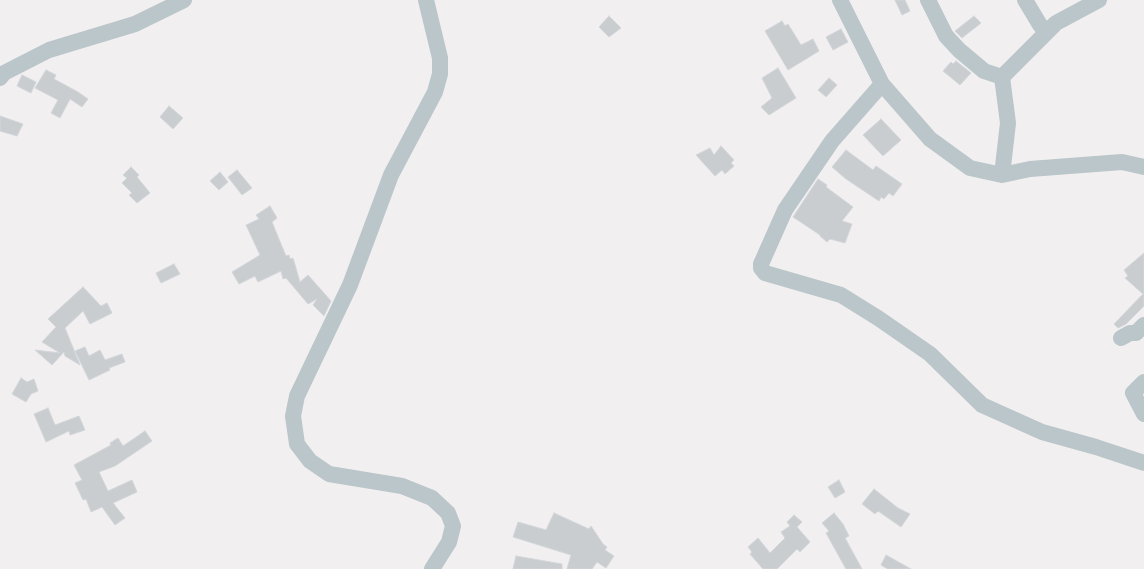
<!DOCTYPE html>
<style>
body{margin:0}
canvas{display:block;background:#f1efef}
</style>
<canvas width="1144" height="569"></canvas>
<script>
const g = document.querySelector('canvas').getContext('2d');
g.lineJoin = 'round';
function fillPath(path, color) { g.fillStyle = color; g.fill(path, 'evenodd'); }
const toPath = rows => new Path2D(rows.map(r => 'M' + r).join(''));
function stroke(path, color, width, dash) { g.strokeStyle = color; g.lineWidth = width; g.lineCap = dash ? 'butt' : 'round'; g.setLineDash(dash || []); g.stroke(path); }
const building = toPath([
 [895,0,905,0,910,11,902,15,895,0],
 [609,16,621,28,609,37,599,27,609,16],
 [974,16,981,23,962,38,955,31,974,16],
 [782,21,785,26,788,24,801,45,813,39,819,51,788,70,765,31,782,21],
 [841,29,848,42,833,50,826,37,841,29],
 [956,61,971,73,960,85,943,71,951,62,953,64,956,61],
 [778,68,796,98,769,115,761,107,772,98,762,78,778,68],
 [46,70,56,75,54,79,78,92,88,99,82,107,70,99,60,118,51,113,58,100,35,88,46,70],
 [22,75,36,82,31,93,17,86,22,75],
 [829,78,837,85,826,97,818,90,829,78],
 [169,106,183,118,173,129,160,117,169,106],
 [0,116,23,124,17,136,0,131,0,116],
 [881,119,901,140,883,156,863,135,881,119],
 [721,146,734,160,731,163,734,166,725,174,722,170,715,176,696,155,710,148,714,155,721,146],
 [846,150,873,170,876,166,902,184,893,196,889,193,884,199,881,197,879,201,846,179,832,167,846,150],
 [131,167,139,175,137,177,150,193,137,203,129,195,132,193,122,183,127,178,123,175,131,167],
 [237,170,252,188,242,195,228,177,237,170],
 [220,172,228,182,219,190,210,181,220,172],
 [818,179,827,185,826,187,853,207,842,221,852,224,845,243,830,239,827,242,820,236,820,235,793,217,818,179],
 [270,206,277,218,272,222,286,256,289,255,290,259,293,258,300,282,308,275,331,301,324,316,313,305,317,299,308,304,286,278,283,279,281,271,258,282,255,276,239,284,232,272,260,255,246,225,259,219,256,215,270,206],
 [1144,253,1144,306,1126,324,1118,328,1114,324,1143,294,1125,278,1128,276,1124,270,1144,253],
 [174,264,180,274,161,283,156,273,174,264],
 [83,287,101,306,107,303,112,313,90,324,83,311,65,328,80,365,65,356,64,352,52,365,35,350,60,353,42,342,56,327,48,319,83,287],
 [85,347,89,356,100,350,105,360,122,354,125,362,109,368,110,370,89,380,75,351,85,347],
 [21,378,27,382,34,379,38,391,31,394,26,402,12,394,21,378],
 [48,408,55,425,79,416,85,430,70,435,69,431,46,442,34,414,48,408],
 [145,431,152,441,115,466,99,472,108,491,132,480,137,492,113,503,125,518,115,525,102,507,91,512,86,499,83,500,75,483,82,480,74,465,111,445,110,443,118,438,123,446,145,431],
 [839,480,845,492,835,498,828,487,839,480],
 [874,489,898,508,910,514,901,527,878,511,875,514,862,504,874,489],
 [554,513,589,529,591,526,603,544,607,547,605,550,614,556,606,568,597,562,592,569,567,569,571,555,513,537,518,522,546,530,554,513],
 [834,513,843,524,849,536,845,538,862,569,846,569,826,533,829,531,822,523,834,513],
 [794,515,802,522,797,527,810,542,800,552,797,549,777,569,763,569,750,554,752,552,748,547,758,538,770,553,785,538,781,532,790,526,787,522,794,515],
 [886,555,911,569,888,569,881,565,886,555],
 [516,556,562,564,562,569,513,569,516,556]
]);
const minor = toPath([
 [426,0,440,58,440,74,435,92,391,175,350,285,297,396,293,416,297,444,310,461,329,474,402,486,432,498,448,513,453,526,449,542,432,569],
 [840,0,882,84,930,139,970,168,1002,175,1030,169,1122,162,1144,167],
 [928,0,946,36,959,50,984,71,1002,77],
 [1025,0,1040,25,1047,32],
 [0,78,4,73,49,50,135,24,184,0],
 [882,84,832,141,785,210,761,264,761,268,765,273,841,295,878,318,930,354,982,405,1042,432,1096,447,1144,463],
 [1002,175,1008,123,1002,77,1056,23,1099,0],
 [1121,338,1130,333,1136,333,1144,325],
 [1144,382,1133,393,1144,414]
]);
fillPath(building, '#c9cdd0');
stroke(building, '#d3d6da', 1);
stroke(minor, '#bbc6ca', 16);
</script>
